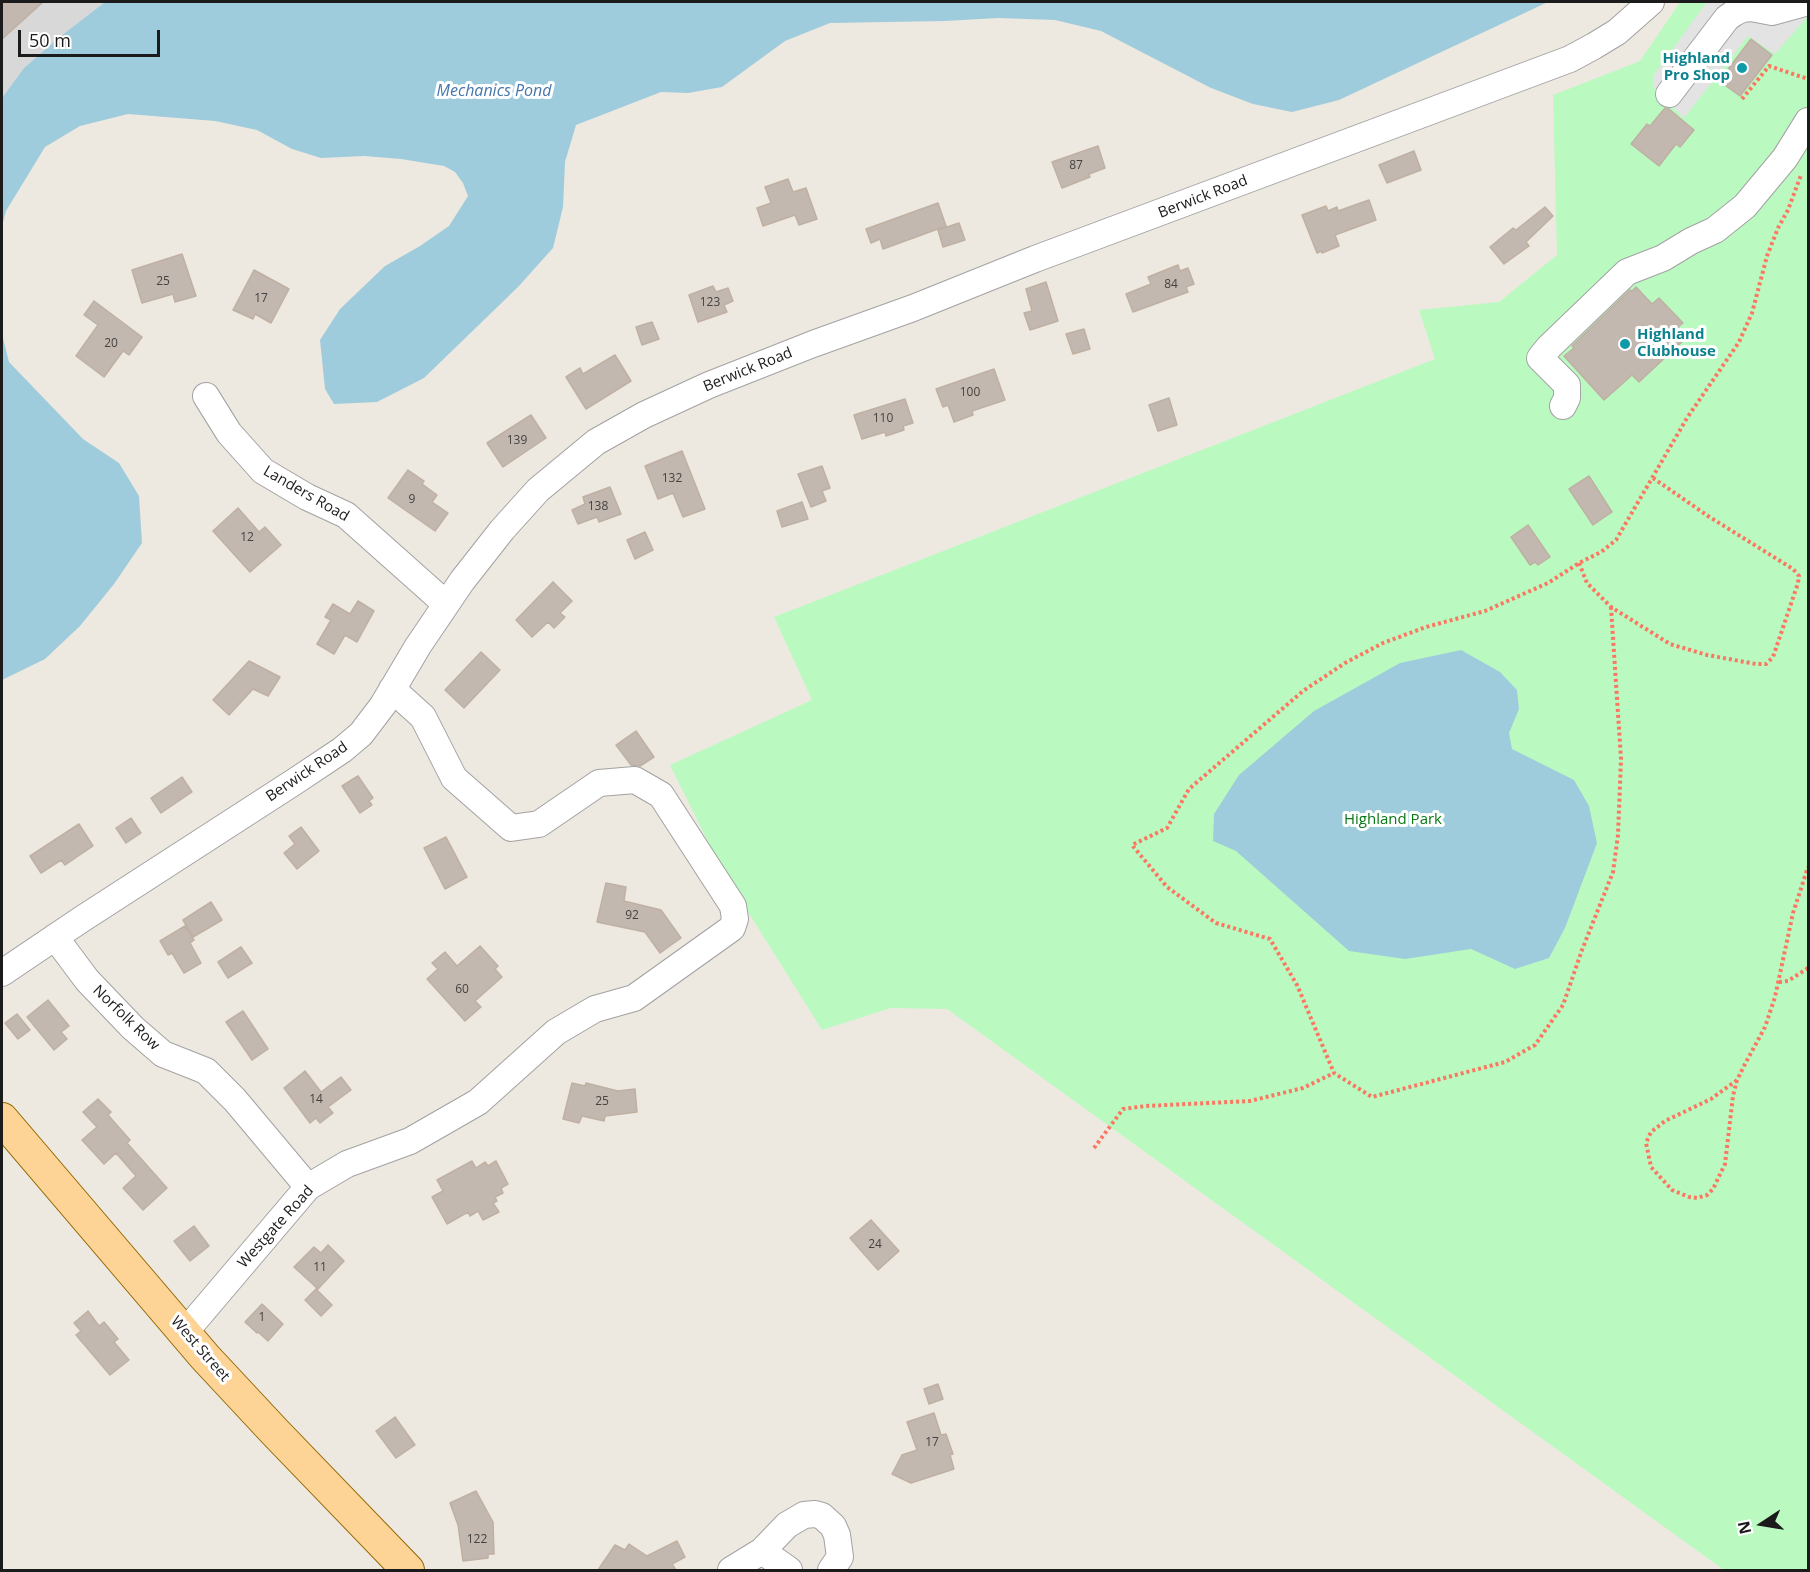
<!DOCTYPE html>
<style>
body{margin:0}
#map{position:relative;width:1810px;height:1572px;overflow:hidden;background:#ede9e0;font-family:"Open Sans",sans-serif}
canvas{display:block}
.frame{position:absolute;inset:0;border:3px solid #1b1b1b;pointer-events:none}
.north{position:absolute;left:1732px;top:1494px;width:60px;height:60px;-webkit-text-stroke:4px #fff;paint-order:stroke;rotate:258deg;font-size:16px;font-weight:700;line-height:24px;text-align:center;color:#1b1b1b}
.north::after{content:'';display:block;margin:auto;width:21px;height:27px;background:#1b1b1b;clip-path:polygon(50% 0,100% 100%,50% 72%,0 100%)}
.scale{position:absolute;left:18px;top:30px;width:142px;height:27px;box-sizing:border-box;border:3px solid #1b1b1b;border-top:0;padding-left:8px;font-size:18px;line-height:21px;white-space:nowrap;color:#1b1b1b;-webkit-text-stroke:4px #fff;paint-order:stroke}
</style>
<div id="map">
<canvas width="1810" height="1572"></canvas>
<div class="frame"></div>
<div class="north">N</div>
<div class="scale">50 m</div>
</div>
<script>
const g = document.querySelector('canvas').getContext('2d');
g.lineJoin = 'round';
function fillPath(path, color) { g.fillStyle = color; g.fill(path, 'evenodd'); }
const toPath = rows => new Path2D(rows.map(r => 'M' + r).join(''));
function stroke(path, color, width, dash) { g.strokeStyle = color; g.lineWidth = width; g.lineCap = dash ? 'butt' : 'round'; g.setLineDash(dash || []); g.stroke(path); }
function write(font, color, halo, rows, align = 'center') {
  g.font = font + ' "Open Sans",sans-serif'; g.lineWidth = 6; g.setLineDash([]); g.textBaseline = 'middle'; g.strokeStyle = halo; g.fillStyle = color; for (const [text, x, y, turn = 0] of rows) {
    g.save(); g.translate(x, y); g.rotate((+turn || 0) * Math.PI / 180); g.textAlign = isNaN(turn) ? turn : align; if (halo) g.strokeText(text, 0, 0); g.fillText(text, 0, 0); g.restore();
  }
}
const residential = toPath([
 [2,2,105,2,57,39,24,68,2,98]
]);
const park = toPath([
 [1680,2,1808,2,1808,1570,1724,1570,947,1009,891,1008,822,1030,723,872,670,765,812,700,774,617,1435,359,1419,310,1499,302,1557,255,1553,95,1640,61]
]);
const parking = toPath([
 [1707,2,1808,2,1808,16,1775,54,1748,36,1684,118,1653,87,1653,76]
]);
const water = toPath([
 [105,2,1548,2,1339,100,1292,112,1253,104,1211,88,1101,31,1055,20,998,18,945,21,830,23,785,41,722,87,688,93,661,92,576,125,565,162,563,207,553,248,518,287,424,378,377,402,334,404,325,389,320,340,340,309,385,266,420,246,449,226,468,196,463,183,455,172,444,166,401,159,364,156,321,158,292,149,257,130,215,121,128,114,80,126,45,147,6,211,2,226,2,98,24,68,57,39],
 [2,334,9,362,83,439,119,463,139,496,142,543,114,584,80,626,45,659,2,680],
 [1461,650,1500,672,1517,690,1519,709,1509,733,1512,749,1574,780,1589,806,1597,843,1565,928,1549,958,1515,969,1471,949,1405,959,1349,951,1236,851,1213,841,1214,814,1239,775,1314,711,1400,663]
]);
const building = toPath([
 [2,2,43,2,2,39,2,2],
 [1751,39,1772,55,1740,96,1719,81,1751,39],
 [1665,108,1669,109,1694,130,1680,147,1676,144,1659,166,1631,144,1647,124,1650,126,1665,108],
 [1098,146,1105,168,1089,174,1090,177,1062,188,1052,162,1098,146],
 [1414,151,1421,170,1387,183,1379,165,1414,151],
 [788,179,793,192,806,188,817,219,799,225,795,215,763,226,757,208,771,203,765,187,788,179],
 [1369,200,1376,220,1335,235,1339,246,1322,253,1321,251,1317,253,1302,215,1326,206,1328,211,1337,207,1338,211,1369,200],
 [938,203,946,226,883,249,880,239,871,243,866,229,938,203],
 [1545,207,1553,216,1526,242,1529,246,1504,264,1490,247,1513,228,1516,230,1545,207],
 [959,223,965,240,943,247,938,230,959,223],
 [182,254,196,296,175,302,173,294,142,303,132,270,182,254],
 [1178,265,1180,271,1188,268,1194,284,1186,287,1188,292,1133,312,1126,294,1151,284,1148,277,1178,265],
 [254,270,289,289,271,323,255,314,253,319,233,310,254,270],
 [1046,282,1058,321,1030,330,1024,313,1032,311,1026,289,1046,282],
 [713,286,716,292,728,288,733,301,724,305,727,312,698,322,689,295,713,286],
 [1636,287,1652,304,1659,298,1683,323,1678,327,1687,337,1639,382,1632,375,1604,400,1564,356,1574,348,1572,346,1630,290,1632,291,1636,287],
 [94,301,142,337,129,355,123,351,104,377,76,356,98,325,84,315,94,301],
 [652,322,659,339,642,345,636,327,652,322],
 [1084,329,1090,349,1073,354,1066,334,1084,329],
 [615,355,631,381,586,409,566,377,580,368,583,374,615,355],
 [994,369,1005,400,972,411,973,415,954,422,948,405,943,407,936,389,994,369],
 [1169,398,1177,425,1158,431,1149,405,1169,398],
 [905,399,913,423,903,426,904,430,886,436,885,432,862,439,854,415,905,399],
 [531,415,546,438,503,467,487,443,531,415],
 [682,451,705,509,683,517,673,493,658,499,645,466,682,451],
 [822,466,830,488,822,491,826,501,811,507,798,474,822,466],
 [408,470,424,481,422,484,437,495,432,502,448,513,435,531,388,498,408,470],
 [1589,476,1612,512,1593,525,1569,489,1589,476],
 [610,487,621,514,599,522,597,517,578,524,572,510,585,504,583,497,610,487],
 [802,502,808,519,782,527,777,511,802,502],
 [238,508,259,532,265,527,281,545,250,572,213,531,238,508],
 [1528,525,1550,557,1538,565,1535,562,1530,565,1511,537,1528,525],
 [645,532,653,550,635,559,627,540,645,532],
 [553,582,572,601,560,613,565,617,554,628,548,622,532,637,516,620,553,582],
 [358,601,374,611,357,642,345,635,334,654,317,644,331,620,325,617,333,604,350,614,358,601],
 [481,652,500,670,464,708,445,690,481,652],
 [249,661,280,677,268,696,253,689,229,715,213,700,249,661],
 [636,731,654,757,640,766,631,765,616,745,636,731],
 [358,776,373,798,369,801,372,805,360,813,342,786,358,776],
 [182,777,192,792,161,813,151,798,182,777],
 [131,818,141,833,126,843,116,828,131,818],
 [79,824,93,846,65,865,61,860,41,873,30,856,79,824],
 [301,827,319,851,297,869,284,853,295,844,289,836,301,827],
 [446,837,467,877,445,889,424,848,446,837],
 [606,883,626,887,624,901,661,910,681,938,660,953,645,932,597,922,606,883],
 [211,902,222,920,193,937,183,920,211,902],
 [185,926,194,940,190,943,201,963,184,973,172,953,168,955,160,941,185,926],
 [480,946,498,966,495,969,502,977,475,1001,481,1007,465,1021,427,979,438,969,432,963,445,952,457,966,480,946],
 [241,947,252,963,228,978,218,962,241,947],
 [48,1000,69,1026,61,1032,67,1039,54,1050,27,1017,48,1000],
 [243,1011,268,1049,252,1060,226,1022,243,1011],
 [17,1014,30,1030,18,1039,5,1023,17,1014],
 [305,1071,321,1092,341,1077,351,1090,328,1107,333,1113,320,1123,316,1118,310,1123,284,1088,305,1071],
 [572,1083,585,1086,586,1083,618,1091,635,1089,637,1112,605,1116,604,1121,582,1116,579,1123,563,1119,572,1083],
 [98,1099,111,1112,108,1115,130,1140,127,1143,167,1188,143,1210,123,1188,136,1176,116,1153,104,1164,82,1140,97,1127,83,1112,98,1099],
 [472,1161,476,1168,485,1162,488,1166,496,1161,508,1184,501,1188,503,1193,495,1197,497,1201,493,1203,499,1212,483,1220,478,1211,470,1216,468,1212,447,1224,432,1197,443,1191,437,1180,472,1161],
 [871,1220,899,1251,878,1270,850,1238,871,1220],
 [194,1226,209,1246,190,1261,174,1241,194,1226],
 [328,1245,344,1261,318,1289,294,1267,314,1247,321,1253,328,1245],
 [316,1289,332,1305,321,1316,305,1300,316,1289],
 [262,1304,283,1324,268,1341,258,1332,257,1333,245,1322,262,1304],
 [88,1311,99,1326,104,1322,118,1339,114,1342,129,1360,110,1375,76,1335,81,1331,74,1323,88,1311],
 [938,1384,943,1399,929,1404,924,1389,938,1384],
 [934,1413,941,1435,946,1434,953,1454,950,1455,954,1469,911,1483,892,1474,902,1455,917,1450,907,1422,934,1413],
 [395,1417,415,1445,396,1458,376,1431,395,1417],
 [476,1491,493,1522,494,1554,488,1554,488,1558,463,1561,458,1525,450,1503,476,1491],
 [677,1541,685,1557,672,1564,676,1570,598,1570,615,1545,625,1550,629,1544,647,1556,677,1541]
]);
const path = toPath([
 [1742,99,1769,66,1808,79],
 [1579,563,1587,583,1611,607,1670,644,1707,655,1756,664,1766,664,1773,657,1798,583,1799,576,1793,569,1708,516,1653,478],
 [1611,607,1621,759,1618,835,1613,872,1582,950,1563,1005,1535,1045,1505,1062,1372,1097,1334,1073,1297,985,1270,939,1216,923,1167,887,1132,845,1167,828,1189,789,1303,691,1345,663,1383,643,1426,627,1485,611,1548,583,1579,563,1601,552,1616,540,1687,418,1739,342,1752,313,1767,256,1778,228,1788,210,1801,175],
 [1779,982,1788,981,1808,968],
 [1737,1080,1711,1099,1665,1121,1651,1132,1646,1143,1651,1167,1672,1190,1689,1197,1697,1198,1707,1195,1713,1189,1725,1164,1733,1096,1737,1080,1745,1064,1765,1027,1775,997,1793,913,1808,867],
 [1094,1148,1123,1109,1146,1106,1250,1101,1303,1088,1334,1073]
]);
const minor = toPath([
 [1669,94,1727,18,1734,13,1742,9,1751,8,1772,12,1808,2],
 [206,396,229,433,263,471,307,497,346,515,446,604],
 [1563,406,1567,398,1567,385,1540,358,1549,347,1627,272,1663,258,1691,241,1715,230,1745,206,1785,158,1808,121],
 [55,937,87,980,133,1028,163,1054,206,1071,235,1100,308,1187],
 [2,973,82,919,294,782,342,750,361,734,383,705,418,646,462,581,502,530,538,490,596,442,644,415,709,385,813,344,913,308,1035,259,1570,59,1594,46,1617,32,1651,2],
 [185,1332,308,1187,347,1164,410,1141,478,1102,556,1032,595,1009,634,998,732,928,735,919,733,906,661,795,635,780,599,783,539,824,511,828,454,778,423,717,392,689],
 [762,1551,789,1570],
 [731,1570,762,1551,787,1525,804,1515,815,1514,822,1516,833,1526,837,1535,840,1557,831,1570]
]);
const major = toPath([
 [2,1119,205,1357,274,1431,408,1570]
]);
const markers = [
 [1742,68,6,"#0f9aa8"],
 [1625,344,6,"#0f9aa8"]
];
const numberNames = [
 ["87",1076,166],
 ["25",163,282],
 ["84",1171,285],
 ["17",261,299],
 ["123",710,303],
 ["20",111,344],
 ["100",970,393],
 ["110",883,419],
 ["139",517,441],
 ["132",672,479],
 ["9",412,500],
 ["138",598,507],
 ["12",247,538],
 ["92",632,916],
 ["60",462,990],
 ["14",316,1100],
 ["25",602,1102],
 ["24",875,1245],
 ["11",320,1268],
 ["1",262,1318],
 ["17",932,1443],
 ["122",477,1540]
];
const cultureNames = [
 ["Highland",1730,59],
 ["Pro Shop",1730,76],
 ["Highland",1637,335,"left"],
 ["Clubhouse",1637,352,"left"]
];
const streetNames = [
 ["Berwick Road",1203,197,-21],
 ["Berwick Road",748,370,-22],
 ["Landers Road",306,494,30],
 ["Berwick Road",307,772,-34],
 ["Norfolk Row",126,1018,44],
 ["Westgate Road",276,1227,-48],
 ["West Street",200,1349,49]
];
const parkNames = [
 ["Highland Park",1393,820]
];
const waterNames = [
 ["Mechanics Pond",494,91]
];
fillPath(residential, '#d9d8d8');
fillPath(park, '#bafac1');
fillPath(parking, '#e3e3e3');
fillPath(water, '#9fccdc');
fillPath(building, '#c2b8b0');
stroke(building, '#bfb0a2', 1.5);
stroke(minor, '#a2a2a2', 28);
stroke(major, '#926700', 34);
stroke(path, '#fc7762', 4, [3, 3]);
stroke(minor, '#fff', 26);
stroke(major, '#fdd495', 32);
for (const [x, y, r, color] of markers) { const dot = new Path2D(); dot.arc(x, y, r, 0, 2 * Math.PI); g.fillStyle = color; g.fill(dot); stroke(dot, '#fff', 2); }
write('12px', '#454240', null, numberNames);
write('bold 15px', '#0d838f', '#fff', cultureNames, 'right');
write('15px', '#1b1b1b', '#fff', streetNames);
write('15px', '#097916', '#fff', parkNames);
write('italic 16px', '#4776ab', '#fff', waterNames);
</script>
